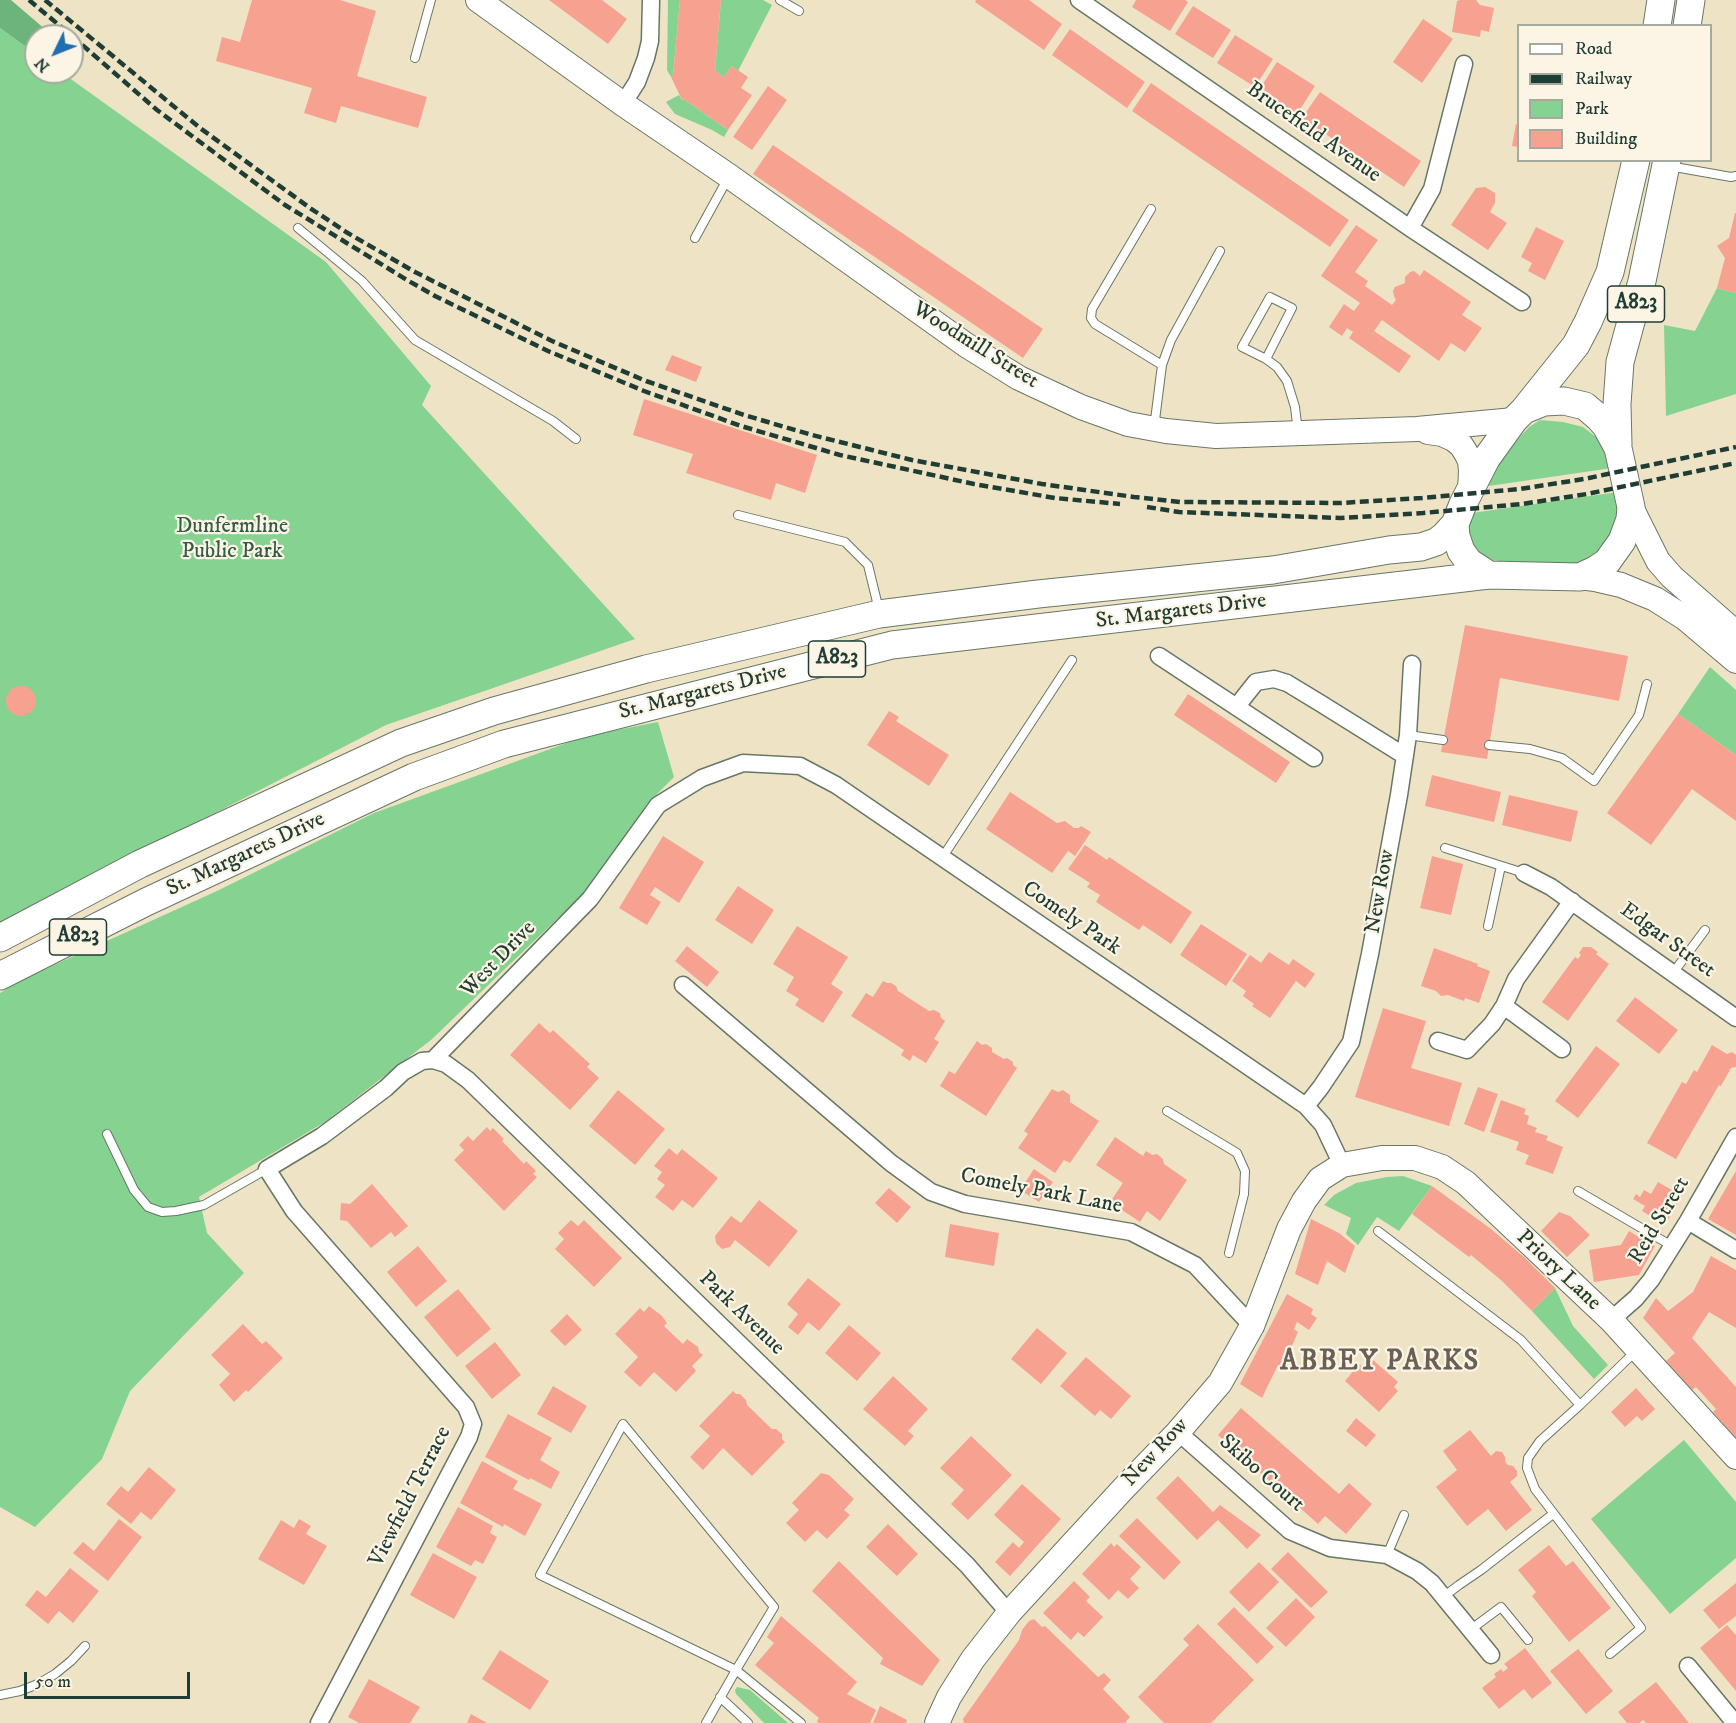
<!DOCTYPE html>
<style>
body{margin:0}
#map{position:relative;width:1736px;height:1723px;overflow:hidden;background:#eee4c5;font-family:"IM FELL DW Pica",serif}
canvas{display:block}
.legend{position:absolute;left:1517px;top:24px;width:195px;height:138px;box-sizing:border-box;background:#fcf5e5;border:2px solid #a4ab9e;margin:0;padding:8px 10px;list-style:none;font-size:18px;color:#1f3d34}
.legend li{display:flex;align-items:center;gap:12px;height:30px}
.legend b{width:30px;border:2px solid #a4ab9e}
.north{position:absolute;left:24px;top:24px;width:60px;height:60px;box-sizing:border-box;background:#fcf5e5;border:2px solid #a4ab9e;border-radius:50%;rotate:227deg;font-size:16px;font-weight:700;line-height:24px;text-align:center;color:#1f3d34}
.north::after{content:'';display:block;margin:auto;width:21px;height:27px;background:#1f6fb2;clip-path:polygon(50% 0,100% 100%,50% 72%,0 100%)}
.scale{position:absolute;left:24px;top:1672px;width:166px;height:27px;box-sizing:border-box;border:3px solid #1f3d34;border-top:0;padding-left:8px;font-size:18px;line-height:21px;white-space:nowrap;color:#1f3d34;-webkit-text-stroke:4px #fcf5e5;paint-order:stroke}
</style>
<div id="map">
<canvas width="1736" height="1723"></canvas>
<ul class="legend">
<li><b style="height:8px;background:#fff"></b>Road</li>
<li><b style="height:8px;background:#1f3d34"></b>Railway</li>
<li><b style="height:16px;background:#85d291"></b>Park</li>
<li><b style="height:16px;background:#f7a191"></b>Building</li>
</ul>
<div class="north">N</div>
<div class="scale">50 m</div>
</div>
<script>
const g = document.querySelector('canvas').getContext('2d');
g.lineJoin = 'round';
function fillPath(path, color) { g.fillStyle = color; g.fill(path, 'evenodd'); }
const toPath = rows => new Path2D(rows.map(r => 'M' + r).join(''));
function stroke(path, color, width, dash) { g.strokeStyle = color; g.lineWidth = width; g.lineCap = dash ? 'butt' : 'round'; g.setLineDash(dash || []); g.stroke(path); }
function write(font, color, halo, rows, align = 'center') {
  g.font = font + ' "IM FELL DW Pica",serif'; g.lineWidth = 4.5; g.setLineDash([]); g.textBaseline = 'middle'; g.strokeStyle = halo; g.fillStyle = color; for (const [text, x, y, turn = 0] of rows) {
    g.save(); g.translate(x, y); g.rotate((+turn || 0) * Math.PI / 180); g.textAlign = isNaN(turn) ? turn : align; if (halo) g.strokeText(text, 0, 0); g.fillText(text, 0, 0); g.restore();
  }
}
const green = toPath([
 [668,0,680,0,673,75,671,77,667,70],
 [721,0,763,0,772,5,738,71,732,66,724,77,715,71],
 [0,28,36,54,36,72,61,72,326,262,431,386,422,405,635,639,386,725,0,924],
 [679,95,682,100,684,99,728,130,724,137,712,130,675,114,666,102],
 [1717,288,1736,293,1736,394,1666,416,1664,325,1695,331],
 [1540,420,1563,422,1583,427,1604,443,1612,468,1482,487,1515,442,1529,427],
 [1618,492,1619,518,1604,552,1582,563,1519,564,1493,560,1478,551,1468,536,1469,524,1472,513],
 [1710,667,1736,690,1736,755,1678,714],
 [658,722,674,777,648,803,583,894,431,1040,325,1122,199,1197,207,1233,244,1273,130,1391,102,1459,35,1527,0,1507,0,993,21,980,217,891,374,813,586,736],
 [1403,1176,1432,1186,1399,1231,1377,1217,1358,1245,1346,1234,1351,1218,1324,1205,1334,1195,1356,1183,1387,1177],
 [1555,1288,1573,1326,1608,1365,1594,1379,1532,1311],
 [1684,1440,1736,1502,1736,1558,1670,1614,1591,1519],
 [737,1687,750,1690,788,1723,764,1723,736,1694,735,1690]
]);
const forest = toPath([
 [0,0,11,0,53,36,36,36,36,54,0,28]
]);
const building = toPath([
 [252,0,340,0,376,11,357,76,427,97,418,128,341,106,336,123,304,113,312,88,216,61,222,37,240,42],
 [549,0,602,0,627,19,608,44],
 [680,0,721,0,715,71,724,77,732,66,748,77,741,88,752,95,728,130,684,99,682,100,671,77,673,75],
 [976,0,1029,0,1062,24,1044,50,975,2],
 [1136,0,1185,0,1188,2,1170,31,1132,7],
 [1460,0,1476,0,1480,5,1494,8,1489,32,1481,30,1480,37,1452,32,1457,1],
 [1193,6,1231,30,1213,58,1175,34],
 [1423,19,1453,39,1422,83,1393,62],
 [1070,29,1145,82,1127,108,1052,55],
 [1235,35,1273,59,1255,87,1217,63],
 [1277,62,1315,86,1297,114,1259,90],
 [1151,83,1349,220,1330,247,1132,111],
 [768,86,787,100,752,150,733,137],
 [1320,92,1421,161,1404,187,1302,118],
 [1516,124,1518,125,1518,147,1512,146],
 [773,145,1043,329,1023,358,753,174],
 [1485,187,1495,193,1495,203,1490,212,1507,223,1488,250,1451,225,1476,188],
 [1735,213,1736,213,1736,293,1717,288,1725,258,1717,246,1729,238],
 [1356,225,1378,240,1355,272,1368,281,1365,286,1392,305,1396,300,1394,296,1393,291,1395,287,1405,283,1405,277,1410,272,1414,271,1420,276,1424,270,1471,302,1462,315,1482,328,1465,352,1451,343,1439,361,1382,320,1374,331,1411,356,1399,373,1349,338,1353,332,1347,328,1342,336,1329,327,1344,304,1354,311,1360,303,1321,276],
 [1536,227,1564,241,1545,280,1528,271,1532,263,1521,257],
 [672,355,702,367,696,382,665,370],
 [644,399,817,455,805,493,776,483,771,500,686,473,693,454,633,435],
 [1465,625,1628,656,1619,701,1500,678,1487,759,1441,752],
 '6 701a15 15 0 1 1 30 0a15 15 0 1 1-30 0Z',
 [1188,694,1290,762,1276,783,1174,715],
 [889,711,899,717,896,721,949,755,929,786,867,745],
 [1678,714,1736,755,1736,821,1692,789,1651,845,1607,813],
 [1432,775,1501,792,1494,822,1425,806],
 [1010,792,1057,823,1065,821,1074,828,1079,828,1081,826,1091,832,1075,856,1068,851,1052,873,986,829],
 [1509,795,1578,811,1571,842,1502,825],
 [663,836,704,862,679,903,655,887,650,895,661,902,647,925,619,908],
 [1085,845,1107,860,1109,857,1192,912,1171,944,1143,925,1139,930,1096,902,1100,895,1087,887,1090,883,1068,869],
 [1432,856,1463,864,1451,915,1420,908],
 [738,886,774,910,752,944,715,920],
 [1201,924,1247,954,1226,986,1180,955],
 [797,926,848,957,831,984,843,992,823,1023,795,1005,799,999,786,991,794,977,773,964],
 [687,946,719,972,707,987,675,961],
 [1583,947,1591,947,1598,952,1596,954,1609,964,1568,1021,1542,1002,1575,957,1578,959,1581,955,1579,953],
 [1434,948,1478,964,1477,966,1490,971,1479,1003,1465,998,1464,1001,1448,995,1441,996,1436,991,1421,986],
 [1269,952,1289,965,1293,959,1315,974,1305,988,1296,981,1270,1018,1252,1006,1254,1004,1243,996,1246,991,1232,981,1250,955,1261,963],
 [883,981,887,983,891,983,896,986,898,991,929,1011,934,1010,940,1013,941,1018,945,1021,934,1039,939,1042,926,1063,913,1055,910,1061,901,1055,904,1050,851,1016,866,993,873,997],
 [1635,997,1678,1030,1659,1054,1616,1021],
 [1383,1008,1426,1021,1411,1068,1462,1083,1449,1126,1355,1097],
 [539,1023,550,1033,553,1030,590,1064,587,1067,599,1078,570,1110,510,1055],
 [977,1041,982,1045,986,1044,992,1048,992,1052,1004,1059,1007,1058,1013,1062,1013,1065,1017,1068,986,1116,940,1086,949,1071,955,1074],
 [1712,1045,1727,1054,1732,1052,1736,1055,1736,1067,1731,1068,1721,1086,1719,1085,1676,1159,1647,1143,1682,1082,1686,1084,1694,1070,1697,1072],
 [1596,1046,1620,1064,1578,1118,1555,1101],
 [1478,1087,1498,1094,1484,1132,1464,1124],
 [1052,1089,1058,1092,1063,1090,1070,1095,1070,1102,1099,1121,1070,1163,1064,1160,1055,1173,1018,1148,1028,1134,1024,1131],
 [618,1090,665,1129,635,1165,589,1126],
 [1501,1100,1526,1109,1524,1114,1529,1116,1527,1124,1537,1128,1535,1132,1548,1136,1546,1140,1563,1147,1553,1174,1525,1164,1529,1155,1516,1150,1519,1142,1490,1132],
 [487,1127,490,1131,493,1128,504,1139,502,1141,524,1164,526,1161,536,1171,533,1174,537,1177,504,1211,454,1160,464,1150,459,1145,468,1136,473,1141],
 [1115,1137,1143,1156,1146,1151,1152,1155,1157,1154,1163,1159,1164,1164,1187,1180,1160,1221,1147,1211,1140,1222,1110,1202,1123,1183,1096,1165],
 [669,1148,677,1155,682,1149,718,1178,693,1208,682,1200,673,1211,655,1197,665,1185,657,1179,662,1172,654,1166],
 [1034,1169,1053,1182,1039,1202,1020,1190],
 [1736,1171,1736,1235,1708,1219],
 [1658,1182,1682,1196,1665,1225,1642,1211,1645,1206,1633,1199,1636,1194,1640,1197,1644,1190,1651,1194],
 [372,1184,408,1226,395,1237,391,1232,371,1248,347,1221,340,1220,341,1203,350,1204],
 [1432,1186,1491,1229,1525,1258,1555,1288,1532,1311,1502,1281,1471,1255,1469,1257,1412,1214],
 [889,1188,911,1207,897,1223,875,1203],
 [759,1200,798,1231,769,1267,735,1240,730,1247,722,1249,716,1243,715,1236,731,1216,741,1223],
 [1559,1212,1570,1216,1590,1235,1567,1257,1541,1231],
 [1311,1219,1339,1233,1355,1246,1345,1273,1327,1261,1318,1285,1295,1274],
 [571,1220,578,1226,584,1220,622,1258,594,1287,555,1249,564,1239,558,1233],
 [950,1224,999,1233,994,1266,945,1257],
 [1629,1231,1655,1246,1639,1275,1594,1282,1589,1250,1621,1245],
 [418,1246,447,1281,416,1307,387,1272],
 [1711,1256,1736,1270,1736,1328,1709,1312,1692,1338,1736,1387,1736,1438,1713,1412,1716,1409,1696,1387,1692,1390,1666,1361,1675,1353,1643,1318,1656,1298,1668,1311,1693,1292],
 [808,1278,841,1304,819,1331,808,1322,798,1335,788,1327,798,1314,787,1304],
 [458,1289,491,1329,457,1357,424,1317],
 [1287,1294,1313,1309,1311,1314,1317,1318,1309,1330,1297,1322,1294,1329,1298,1332,1287,1357,1290,1359,1285,1369,1278,1365,1262,1398,1240,1384],
 [649,1306,662,1316,667,1323,664,1326,683,1344,687,1339,698,1347,699,1352,703,1355,692,1366,696,1371,676,1392,654,1372,640,1387,624,1372,638,1357,615,1334,640,1308,644,1312],
 [567,1314,582,1330,565,1346,550,1331],
 [243,1324,262,1344,266,1341,283,1358,248,1392,246,1390,234,1402,219,1385,230,1374,211,1355],
 [849,1325,881,1353,857,1381,825,1353],
 [1037,1328,1067,1353,1041,1384,1011,1359],
 [495,1342,521,1375,492,1399,465,1366],
 [1086,1357,1131,1396,1111,1419,1100,1410,1095,1416,1060,1386],
 [1373,1360,1398,1382,1394,1387,1398,1391,1379,1412,1345,1381,1359,1364,1365,1369],
 [893,1376,928,1409,908,1431,914,1436,905,1446,863,1409],
 [553,1386,587,1406,571,1433,537,1414],
 [1636,1388,1655,1409,1642,1421,1637,1416,1625,1427,1611,1412],
 [733,1391,736,1394,740,1394,746,1400,747,1405,772,1429,776,1429,782,1434,782,1439,785,1442,752,1476,723,1448,703,1470,690,1457,710,1436,699,1426],
 [1241,1408,1339,1494,1349,1483,1372,1504,1346,1534,1325,1516,1318,1524,1218,1435],
 [508,1414,552,1438,540,1460,560,1472,551,1489,530,1478,529,1480,485,1457],
 [1356,1418,1376,1435,1366,1447,1346,1431],
 [1470,1430,1491,1456,1496,1451,1502,1452,1505,1457,1505,1462,1508,1465,1513,1466,1517,1471,1517,1476,1510,1482,1532,1510,1506,1531,1488,1509,1467,1526,1436,1487,1457,1470,1443,1451],
 [971,1436,1012,1475,968,1520,951,1504,964,1490,940,1468],
 [482,1461,518,1481,513,1489,542,1504,525,1536,504,1524,503,1527,460,1503],
 [149,1467,176,1490,151,1520,141,1512,131,1524,106,1504,121,1486,128,1492],
 [821,1473,829,1475,854,1499,844,1510,850,1515,827,1539,817,1530,805,1542,786,1523,799,1510,792,1503],
 [1178,1476,1213,1512,1220,1505,1261,1535,1247,1549,1218,1520,1197,1540,1156,1498],
 [1022,1484,1061,1519,1010,1576,995,1562,1013,1542,1019,1548,1024,1542,994,1515],
 [458,1507,493,1526,490,1533,497,1537,483,1564,475,1560,471,1566,436,1547],
 [1137,1518,1181,1562,1164,1580,1119,1536],
 [119,1519,142,1537,108,1581,73,1553,83,1542,94,1551],
 [299,1519,311,1526,306,1534,327,1546,304,1585,258,1559,281,1520,294,1528],
 [888,1524,918,1554,897,1576,866,1547],
 [1111,1543,1114,1547,1117,1544,1141,1567,1130,1579,1139,1588,1128,1599,1118,1590,1109,1600,1082,1574],
 [1549,1545,1566,1566,1573,1561,1611,1608,1569,1642,1532,1596,1536,1592,1518,1570],
 [1288,1552,1328,1592,1311,1608,1271,1569],
 [433,1553,477,1577,454,1619,410,1595],
 [839,1561,940,1660,922,1686,880,1664,883,1658,812,1591],
 [1259,1562,1279,1582,1249,1612,1229,1592],
 [70,1568,99,1591,73,1623,59,1611,48,1624,25,1605,37,1590,46,1597],
 [1074,1581,1090,1597,1086,1601,1103,1617,1084,1637,1078,1632,1071,1640,1043,1613],
 [1736,1583,1736,1616,1719,1629,1703,1610],
 [1296,1598,1315,1617,1286,1647,1266,1628],
 [1234,1607,1274,1647,1257,1664,1217,1624],
 [781,1616,857,1682,847,1694,876,1710,870,1723,818,1723,817,1721,819,1718,755,1665,774,1643,767,1637],
 [1034,1619,1042,1627,1045,1626,1098,1677,1104,1673,1111,1680,1103,1689,1130,1717,1125,1723,964,1723,963,1719,1019,1640,1022,1630,1029,1621],
 [1198,1624,1254,1680,1211,1723,1164,1723,1138,1697,1189,1645,1183,1639],
 [1727,1625,1736,1635,1736,1691,1700,1648],
 [1525,1648,1552,1683,1532,1699,1524,1689,1499,1709,1482,1688,1496,1677,1494,1674,1501,1669,1503,1672,1508,1668,1504,1664],
 [1578,1649,1613,1691,1586,1714,1550,1671],
 [500,1650,549,1681,530,1710,482,1679],
 [369,1679,420,1707,410,1723,359,1723,348,1717],
 [1656,1682,1689,1723,1646,1723,1643,1720,1639,1723,1627,1723,1618,1712],
 [880,1706,907,1720,906,1723,873,1723],
 [471,1714,487,1723,467,1723]
]);
const lane = toPath([
 [780,0,799,11],
 [415,58,431,0],
 [1669,166,1731,177,1736,176],
 [1151,209,1092,309,1091,318,1095,324,1162,365],
 [298,228,362,281,415,340,553,421,576,439],
 [695,238,728,178],
 [1266,359,1242,347,1270,297,1292,308,1266,359,1277,367,1287,381,1295,407,1298,432],
 [1154,428,1162,365,1171,340,1220,251],
 [738,515,845,542,868,565,879,610],
 [1408,735,1443,740],
 [1489,745,1530,749,1562,758,1594,781,1639,715,1647,684],
 [1445,848,1524,873],
 [942,858,1072,660],
 [1488,926,1501,866],
 [1673,973,1705,930],
 [1167,1111,1237,1153,1245,1171,1244,1194,1229,1253],
 [107,1134,134,1190,148,1207,162,1212,176,1211,204,1205,267,1169],
 [1578,1191,1672,1246],
 [1378,1231,1521,1340,1580,1405,1637,1350],
 [1580,1405,1540,1441,1528,1458,1527,1468,1535,1489,1641,1628,1610,1654],
 [1387,1555,1404,1515],
 [1443,1597,1459,1585,1481,1570,1553,1514],
 [1470,1630,1501,1607,1528,1640],
 [0,1695,20,1691,38,1684,55,1674,71,1661,85,1646],
 [720,1697,748,1723],
 [706,1723,736,1670,774,1607,623,1424,540,1575,736,1670,801,1723]
]);
const street = toPath([
 [1079,0,1410,228,1522,302],
 [623,104,637,82,646,58,650,41,651,0],
 [1410,228,1432,189,1464,64],
 [1159,656,1314,758],
 [1237,706,1256,682,1274,679,1287,683,1320,703,1405,756],
 [1524,873,1551,887,1736,1018],
 [683,985,891,1163,931,1192,965,1204,1131,1232,1195,1265,1252,1326],
 [1438,1041,1467,1050,1492,1024,1504,1006],
 [1562,1049,1504,1006,1516,979,1572,901],
 [433,1060,590,899,658,805,702,778,743,763,800,766,836,785,1306,1106,1323,1125,1342,1165],
 [1306,1106,1321,1087,1351,1042,1370,954,1399,795,1408,735,1412,664],
 [1688,1221,1736,1250],
 [1611,1320,1636,1298,1651,1280,1688,1221,1736,1137],
 [1178,1432,1290,1531,1330,1548,1387,1555,1417,1571,1432,1583,1491,1655],
 [1688,1666,1735,1723],
 [319,1723,469,1437,473,1424,466,1407,294,1211,267,1169,322,1136,386,1088,403,1072,422,1061,433,1060,446,1064,468,1080,967,1565,1009,1613]
]);
const secondary = toPath([
 [478,0,623,104,729,176,966,345,1019,378,1081,407,1128,424,1166,431,1216,436,1417,429,1514,420],
 [1428,432,1442,434,1453,439,1461,445,1466,453,1470,461,1471,471,1470,490],
 [1631,507,1658,561,1672,577,1736,633],
 [1580,577,1595,579,1621,585,1655,599,1685,618,1736,661],
 [937,1723,949,1697,973,1659,1009,1613,1123,1489,1178,1432,1220,1383,1252,1326,1289,1229,1304,1201,1320,1179,1342,1165,1382,1158,1415,1158,1442,1167,1466,1183,1611,1320,1736,1457]
]);
const primary = toPath([
 [1657,26,1661,0],
 [1687,26,1691,0],
 [1564,401,1585,406,1599,418,1606,426,1618,448,1631,507,1630,519,1622,541,1607,562,1595,570,1580,577,1489,575,1469,562,1461,551,1456,536,1455,524,1463,504,1486,459,1514,420,1524,410,1544,402,1564,401],
 [1524,410,1576,345,1588,322,1610,272,1636,160],
 [1618,445,1617,404,1620,362,1642,281,1667,160],
 [0,938,140,864,401,743,494,711,646,669,879,614,1038,594,1273,570,1389,550,1421,547,1436,542,1444,536,1455,524],
 [0,976,146,902,414,777,504,744,892,645,1489,575]
]);
const rail = toPath([
 [29,0,72,36],
 [45,0,200,128,310,208,346,232,415,272,552,341,646,381,744,415,812,435,912,460,1042,484,1134,497,1180,502,1341,503,1422,498,1520,489,1584,479,1736,447],
 [72,36,157,110,285,205,407,280,435,296,548,351,644,391,741,426,840,455,974,484,1055,498,1120,504],
 [1147,507,1179,512,1341,518,1423,513,1522,504,1587,494,1736,463]
]);
const shields = [
 [1636,304,57],
 [837,659,57],
 [78,937,57]
];
const shieldNames = [
 ["A823",1636,304],
 ["A823",837,659],
 ["A823",78,937]
];
const streetNames = [
 ["Brucefield Avenue",1313,133,35],
 ["Woodmill Street",975,346,32],
 ["St. Margarets Drive",1181,612,-7],
 ["St. Margarets Drive",703,693,-14],
 ["St. Margarets Drive",246,855,-25],
 ["New Row",1381,892,-80],
 ["Comely Park",1071,919,34],
 ["Edgar Street",1667,941,36],
 ["West Drive",499,960,-46],
 ["Comely Park Lane",1041,1192,11],
 ["Reid Street",1660,1221,-59],
 ["Priory Lane",1558,1271,43],
 ["Park Avenue",741,1314,44],
 ["New Row",1156,1453,-47],
 ["Skibo Court",1261,1474,41],
 ["Viewfield Terrace",411,1497,-63]
];
const parkNames = [
 ["Dunfermline",232,527],
 ["Public Park",232,552]
];
const districtNames = [
 ["ABBEY PARKS",1380,1363]
];
fillPath(green, '#85d291');
fillPath(forest, '#6cb47b');
fillPath(building, '#f7a191');
stroke(lane, '#677767', 10);
stroke(street, '#677767', 19);
stroke(secondary, '#677767', 26);
stroke(primary, '#677767', 29);
stroke(lane, '#fff', 8);
stroke(street, '#fff', 16);
stroke(secondary, '#fff', 24);
stroke(primary, '#fff', 27);
stroke(rail, '#1f3d34', 4.5, [9, 4.5]);
for (const [x, y, w] of shields) { const box = new Path2D(); box.roundRect(x - w / 2, y - 18, w, 36, 4.5); g.fillStyle = '#fcf5e5'; g.fill(box); stroke(box, '#1f3d34', 1.5); }
write('bold 21px', '#1f3d34', null, shieldNames);
write('22px', '#1f3d34', '#fcf5e5', streetNames);
write('22px', '#335b47', '#fcf5e5', parkNames);
g.letterSpacing = '1.5px';
write('bold 28px', '#6b6055', '#fcf5e5', districtNames);
g.letterSpacing = '0px';
</script>
